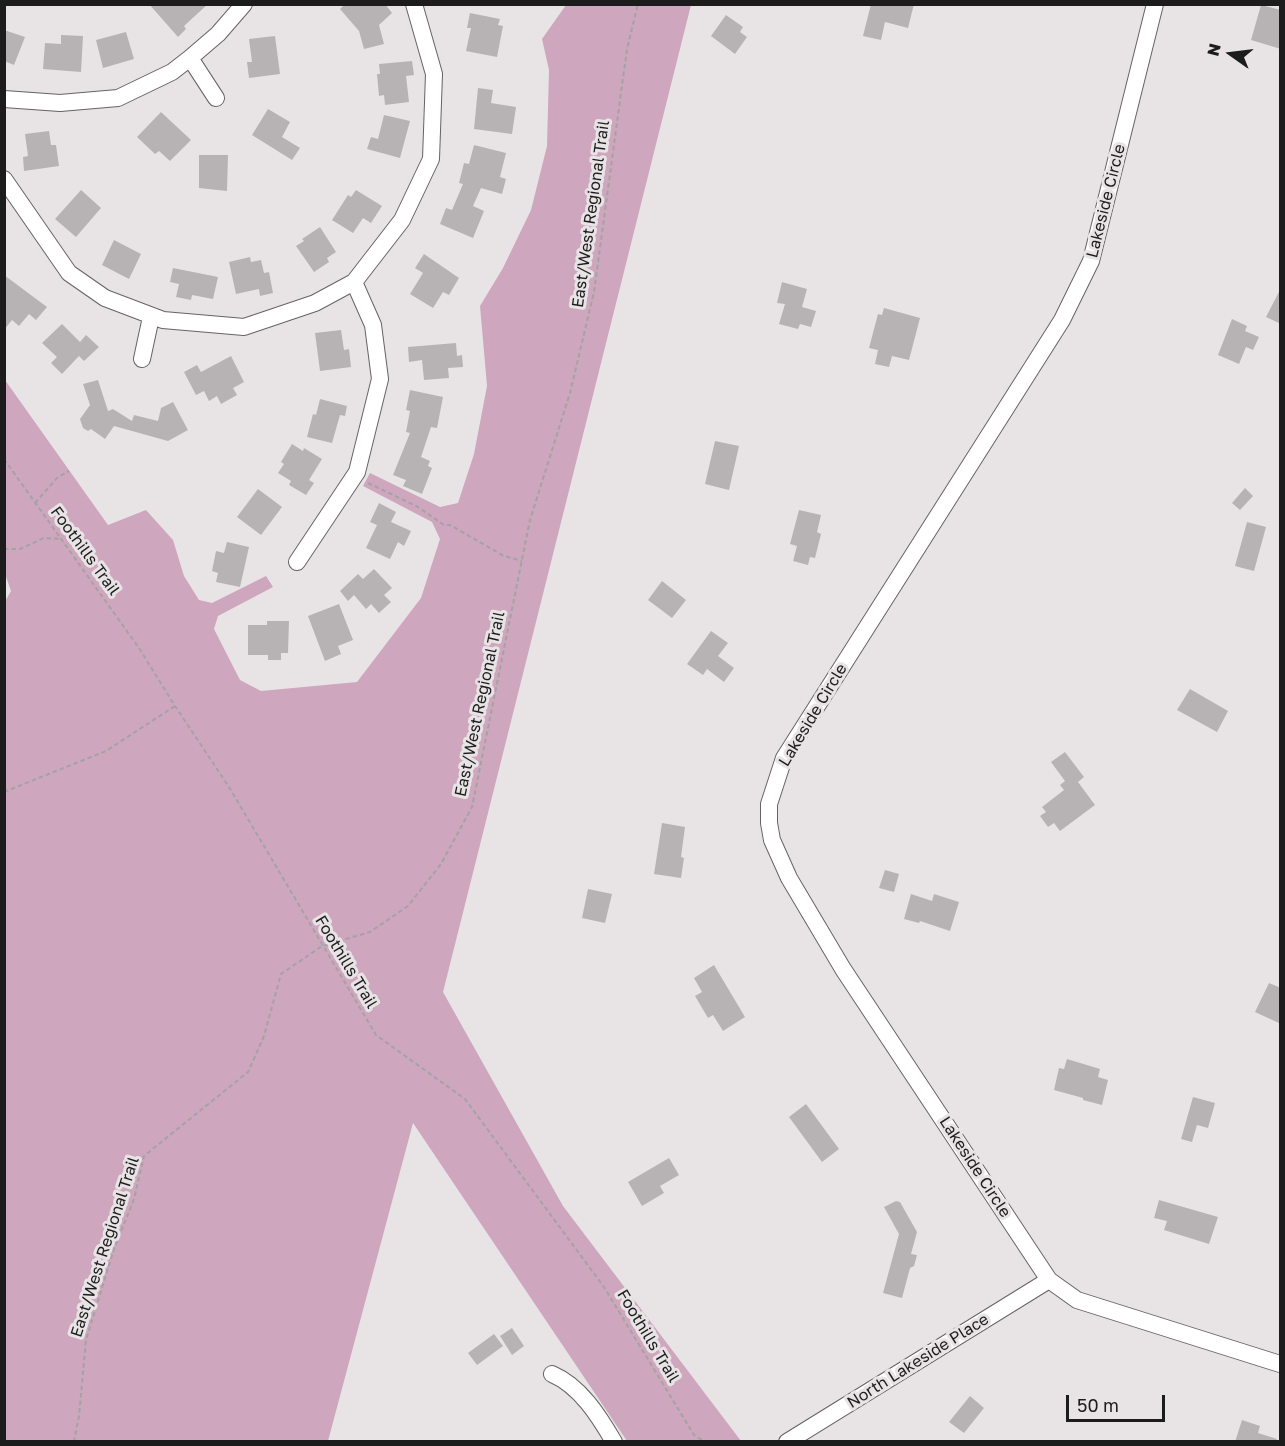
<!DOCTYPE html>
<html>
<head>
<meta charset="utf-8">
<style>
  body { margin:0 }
  #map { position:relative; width:1285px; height:1446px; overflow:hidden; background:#e8e4e6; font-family:"Golos Text",sans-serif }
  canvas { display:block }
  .frame { position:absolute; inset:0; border:6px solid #1d1c1d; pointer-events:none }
  .north { position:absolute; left:1201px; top:24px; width:60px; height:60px; -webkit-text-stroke:4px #e8e4e6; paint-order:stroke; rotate:284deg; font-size:16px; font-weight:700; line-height:24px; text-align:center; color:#1d1c1d }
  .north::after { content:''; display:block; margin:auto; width:21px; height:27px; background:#1d1c1d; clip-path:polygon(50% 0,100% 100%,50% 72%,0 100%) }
  .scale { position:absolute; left:1066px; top:1395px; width:99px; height:27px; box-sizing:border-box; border:3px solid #1d1c1d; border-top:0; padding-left:8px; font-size:18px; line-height:21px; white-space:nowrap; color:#1d1c1d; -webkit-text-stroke:4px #e8e4e6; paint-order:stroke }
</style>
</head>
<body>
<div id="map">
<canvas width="1285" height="1446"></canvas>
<div class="frame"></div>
<div class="north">N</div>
<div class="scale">50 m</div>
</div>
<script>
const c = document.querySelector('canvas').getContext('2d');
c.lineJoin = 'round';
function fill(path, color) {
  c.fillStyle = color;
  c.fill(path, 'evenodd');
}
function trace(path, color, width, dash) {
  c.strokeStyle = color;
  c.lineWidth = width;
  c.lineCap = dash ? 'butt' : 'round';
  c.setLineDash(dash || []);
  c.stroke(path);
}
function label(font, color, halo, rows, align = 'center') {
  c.font = font + ' "Golos Text",sans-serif';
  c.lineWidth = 6;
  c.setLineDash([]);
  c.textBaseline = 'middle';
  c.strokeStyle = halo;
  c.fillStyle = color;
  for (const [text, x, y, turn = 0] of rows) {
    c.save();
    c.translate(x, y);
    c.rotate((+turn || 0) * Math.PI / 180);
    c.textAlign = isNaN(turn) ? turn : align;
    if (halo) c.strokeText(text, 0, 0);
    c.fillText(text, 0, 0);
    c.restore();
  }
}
const green = new Path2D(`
  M566,5H691L443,992L563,1206L741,1441H627L413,1123L328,1441H5L4,603L11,591L4,571L5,380L108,525L146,510L173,540L184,576L199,600L212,603L266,576L273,587L218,616L214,629L240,680L261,691L357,682L421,598L440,539L432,522L363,486L370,473L440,507L458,503L474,454L487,386L480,306L503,268L531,210L547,146L549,70L542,39Z`);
const building = new Path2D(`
  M149,4H208L184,26L186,29L178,37Z
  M345,4H385L392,13L379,25L384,44L364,49L359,31L340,9Z
  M871,4H914L908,28L885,22L881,40L863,36Z
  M1261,5L1281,10V49L1251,40Z
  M470,13L500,19L498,25L503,26L497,57L466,51L471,28H467Z
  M726,15L743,27L740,32L747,37L735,54L711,36Z
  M4,30L25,37L14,65L4,61Z
  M126,32L134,59L103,68L96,40Z
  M61,35L83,36L81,72L43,69L45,43L61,44Z
  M275,36L280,74L249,78L247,62H252L249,39Z
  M412,61L414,75L406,76L409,102L385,105L384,95L379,96L377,74H380L379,64Z
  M478,88L493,90L491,103L516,107L512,134L474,129Z
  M268,109L290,122L282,137L300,148L292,160L252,135Z
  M161,112L191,140L170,161L159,151L155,154L137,137Z
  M384,115L410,121L400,158L367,149L371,137L378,139Z
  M49,131L51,145H56L59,166L24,171L23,157L28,156L25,134Z
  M474,145L506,153L500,177L506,179L502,194L481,188L473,206L484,211L473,238L440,224L446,208L452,210L463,184L459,183L464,163L469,164Z
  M199,155H228L227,191L199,188Z
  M81,190L101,208L76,237L55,219Z
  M356,190L382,206L371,223L363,218L353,233L332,220L348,195L351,197Z
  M320,227L336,252L327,258L329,262L314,272L296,246L304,241L302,239Z
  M114,240L141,254L129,279L102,265Z
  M424,254L459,278L449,295L443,292L433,308L410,294L423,273L415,268Z
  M250,257L251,262L261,260L264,273L269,272L273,293L260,296L259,289L236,294L229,262Z
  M173,268L218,277L213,299L192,295L191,300L176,297L179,284L170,282Z
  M4,275L47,307L36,320L29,314L19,326L12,320L4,330Z
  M782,282L807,289L802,307L816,311L811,327L800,324L798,329L779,324L785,304L777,303Z
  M1281,288V324L1266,317Z
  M884,308L920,318L909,360L892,356L889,367L875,364L878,350L869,348L878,314L882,315Z
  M1232,319L1247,326L1245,331L1259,337L1253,350L1246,347L1239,364L1218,355Z
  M62,324L80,342L86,335L99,347L84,361L79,356L62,374L51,363L57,357L42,343Z
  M341,330L344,350L349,349L351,367L320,371L315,333Z
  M456,343L457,356L462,355L463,367L448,368L449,378L424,380L422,360L409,362L408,347Z
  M231,356L244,382L233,388L237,395L221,404L217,396L209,401L204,391L196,395L184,372L197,365L201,372Z
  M98,380L108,411L113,409L132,421L134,415L158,421L161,408L173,402L188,430L168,441L114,426L105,439L91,429L88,431L83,428L80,419L90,405L83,384Z
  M410,390L443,397L437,428L431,427L421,457L430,461L428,466L432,468L422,494L403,486L406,480L393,475L410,433L406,432L410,411L406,410Z
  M320,399L347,406L345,416L340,415L332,443L307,437L313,414L316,415Z
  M715,441L739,446L729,490L705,484Z
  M292,444L303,451L304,448L322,459L309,480L314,483L306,495L289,485L291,481L278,473L284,464L281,462Z
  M1245,488L1253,496L1240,510L1232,503Z
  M258,489L282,507L261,535L237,517Z
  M379,503L396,512L391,522L411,531L404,546L398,542L390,559L366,548L377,525L370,522Z
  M799,510L821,515L817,532L821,534L815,558L810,557L808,565L793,561L797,546L790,544Z
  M1247,522L1266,527L1254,571L1235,566Z
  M227,542L249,547L240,587L216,582L218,573L212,571L216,551L224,553Z
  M374,569L392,588L384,595L391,602L379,613L371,604L366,609L354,595L348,601L340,591L358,574L363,579Z
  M662,581L686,600L672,618L648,600Z
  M339,604L353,640L338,646L341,654L325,661L308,616Z
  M267,621H289L288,653H281V660H268V655H248V625H267Z
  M711,631L728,643L718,656L734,668L724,682L707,669L703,675L687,664Z
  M1190,689L1228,711L1217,732L1177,710Z
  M1065,752L1084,777L1078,782L1095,805L1060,831L1054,823L1048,827L1040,816L1046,812L1042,807L1064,790L1060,785L1065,781L1051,762Z
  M662,823L685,827L681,857L684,858L681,878L654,874Z
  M885,870L899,874L894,892L879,888Z
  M588,889L612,894L605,923L582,918Z
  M911,894L932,901L934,894L959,902L950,931L920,921L919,923L904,919Z
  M714,965L745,1017L723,1031L713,1015L708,1018L695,996L702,992L694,978Z
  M1269,983L1281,988V1024L1255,1012Z
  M1067,1059L1100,1069L1098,1077L1108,1080L1102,1105L1083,1100V1098L1054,1090L1059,1068L1064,1069Z
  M1193,1097L1215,1103L1208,1128L1197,1125L1192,1142L1181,1139Z
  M806,1104L839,1149L822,1162L789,1117Z
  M669,1158L679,1175L660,1186L664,1193L642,1206L628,1182Z
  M1159,1200L1218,1217L1209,1244L1164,1230L1167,1221L1154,1218Z
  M896,1201L900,1202L917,1232L911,1254L917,1255L914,1266L910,1268L902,1298L883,1293L899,1234L884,1207Z
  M512,1328L524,1346L512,1355L500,1336Z
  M494,1334L503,1346L477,1365L468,1353Z
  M970,1396L984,1408L964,1433L949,1422Z
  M1242,1420L1260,1426L1258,1433L1277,1439L1276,1442H1235Z`);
const path = new Path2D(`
  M4,459L139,648L175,706L229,787L376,1035L465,1099L604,1287L694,1435L705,1442
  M368,483L418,507L444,525H450L504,556L522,561
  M35,503L58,477L69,471
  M4,549H20L44,538L61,539
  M4,792L106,751L175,706
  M74,1442L79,1416L86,1340L114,1249L134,1199L144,1156L248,1072L264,1036L281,974L322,946L370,932L408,906L441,864L472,807L530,520L570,393L594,292L627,49L638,4`);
const minor = new Path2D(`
  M1155,4L1091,261L1062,320L784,758L769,804V823L772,840L789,878L843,969L1049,1280L1077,1300L1280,1364
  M190,58L216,98
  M4,99L60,103L118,98L172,72L190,58L218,34L244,4
  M4,179L69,273L105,298L163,320L244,327L315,303L354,282L402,220L431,159L434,74L414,4
  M142,359L151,317
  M297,562L357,472L380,379L373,325L354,282
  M552,1374C580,1386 599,1416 614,1442
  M787,1442L1049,1280`);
const streetNames = [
  ["Lakeside Circle",1106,201,-76],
  ["East/West Regional Trail",591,214,-82],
  ["Foothills Trail",85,551,54],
  ["East/West Regional Trail",480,704,-78],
  ["Lakeside Circle",813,715,-59],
  ["Foothills Trail",346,962,59],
  ["Lakeside Circle",975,1167,57],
  ["East/West Regional Trail",105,1247,-72],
  ["Foothills Trail",648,1336,59],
  ["North Lakeside Place",918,1361,-32]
];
fill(green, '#cea6be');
fill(building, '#b7b3b5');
trace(minor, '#676365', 18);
trace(path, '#a5a2a4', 2, [4.5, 3]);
trace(minor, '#fff', 16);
label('16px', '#1d1c1d', '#e8e4e6', streetNames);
</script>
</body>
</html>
